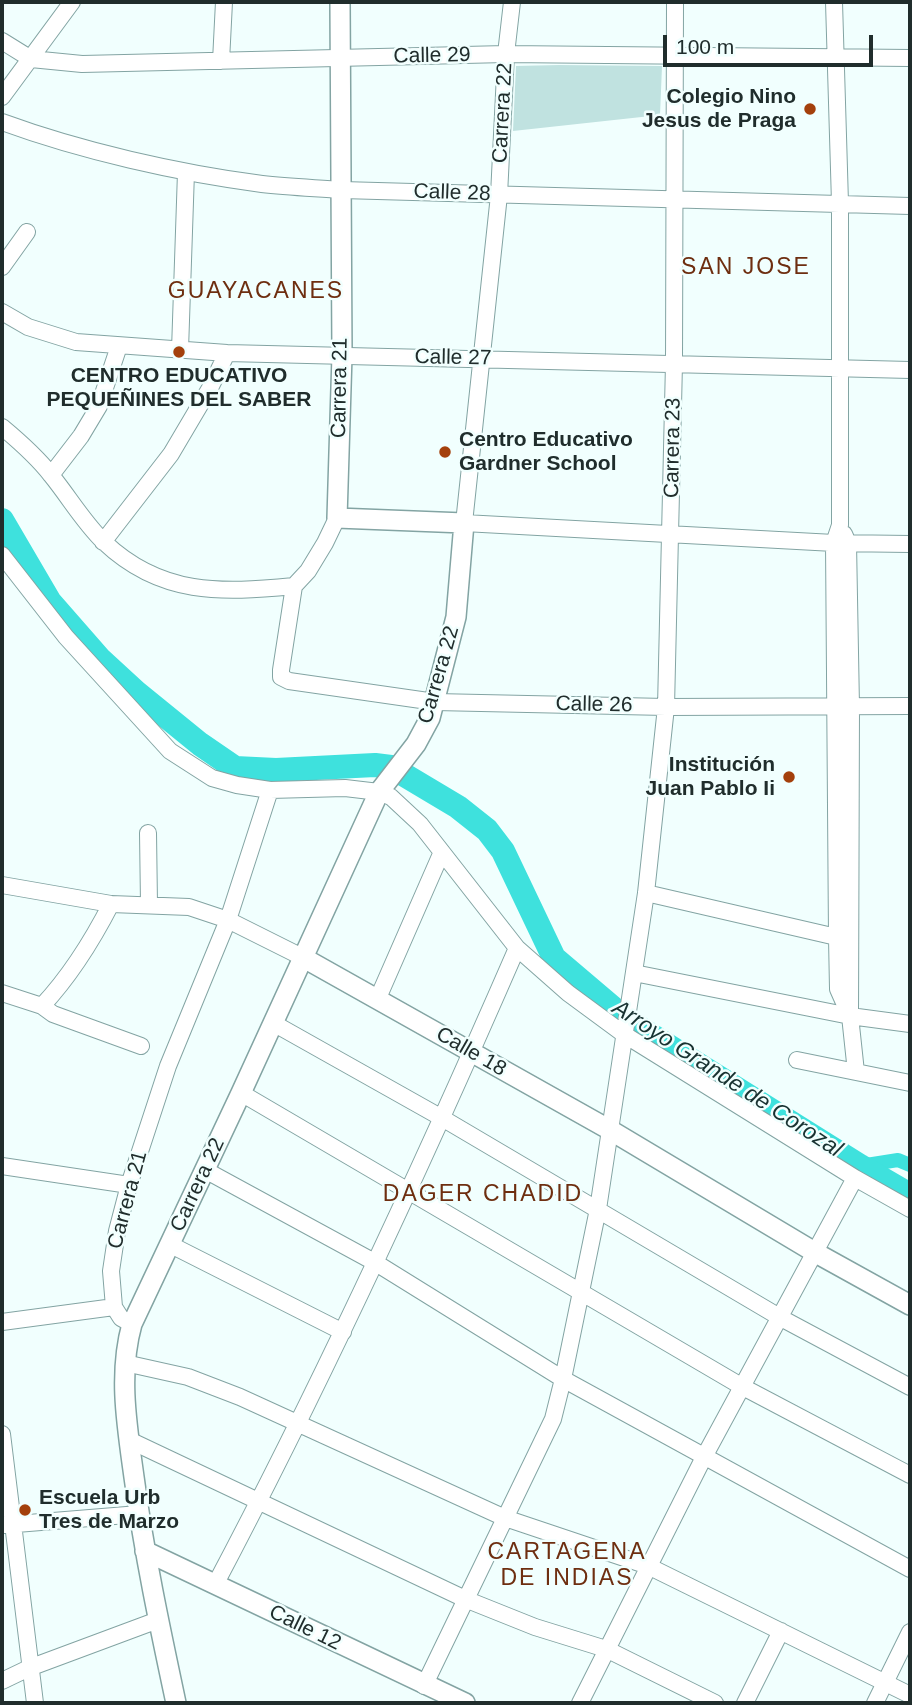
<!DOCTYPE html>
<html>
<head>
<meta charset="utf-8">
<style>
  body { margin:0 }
  #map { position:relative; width:912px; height:1705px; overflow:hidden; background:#f1fffe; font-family:Helvetica,sans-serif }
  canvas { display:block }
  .frame { position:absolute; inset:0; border:4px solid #202d2c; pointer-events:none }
  .scale { position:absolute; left:663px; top:35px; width:210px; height:32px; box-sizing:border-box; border:4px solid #202d2c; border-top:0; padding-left:9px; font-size:21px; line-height:24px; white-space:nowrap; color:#202d2c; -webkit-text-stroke:5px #f1fffe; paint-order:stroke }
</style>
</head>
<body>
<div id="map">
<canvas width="912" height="1705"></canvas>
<div class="frame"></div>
<div class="scale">100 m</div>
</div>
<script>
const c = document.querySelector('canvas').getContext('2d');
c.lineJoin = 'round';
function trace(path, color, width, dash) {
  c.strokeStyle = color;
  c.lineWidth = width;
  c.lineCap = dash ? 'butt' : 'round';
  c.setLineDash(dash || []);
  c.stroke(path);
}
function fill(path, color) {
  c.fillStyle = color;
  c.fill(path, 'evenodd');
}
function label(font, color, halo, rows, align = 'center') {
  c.font = font + ' Helvetica,sans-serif';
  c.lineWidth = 5;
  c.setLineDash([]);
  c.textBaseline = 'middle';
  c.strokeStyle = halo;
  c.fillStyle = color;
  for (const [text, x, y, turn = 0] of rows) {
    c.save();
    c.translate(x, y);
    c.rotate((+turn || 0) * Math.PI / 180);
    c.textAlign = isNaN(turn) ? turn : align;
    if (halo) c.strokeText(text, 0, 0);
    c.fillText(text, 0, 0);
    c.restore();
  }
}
const canal = new Path2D(`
  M860,1166L898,1160L910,1165`);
const river = new Path2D(`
  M2,520L50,602L99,658L136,692L200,744L235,768L276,770L375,765L391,767L458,807L487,830L503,851L554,958L627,1020L860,1166L910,1195`);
const building = new Path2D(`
  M559,65L662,66L660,115L513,131L516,66Z`);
const minor = new Path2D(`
  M512,2L506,54L499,195L464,523L834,543L910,544
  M834,2L840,203V525L834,543L837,938L838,989L850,1016
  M2,41L31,59L82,64L506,54L910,58
  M221,61L224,2
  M2,97L72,2
  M2,122C81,151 178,173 262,184C288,187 316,188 342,190L910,206
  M2,267L27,232
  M2,312L28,327L76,342L227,353L910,370
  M180,350L186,172
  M2,427C20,442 37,457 51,475C69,497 84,523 104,542C161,596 221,593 294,586
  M51,475L81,436L99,406L119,346
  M337,518L325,543L308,571L294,586L281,670V677L289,681L435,702L666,707L910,706
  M844,534L848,543L851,707L850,1016L856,1072
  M103,542L171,454L210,388L227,353
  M2,555L66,637L170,751L212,778L237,785L270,790L345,788L379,792L391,797L420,824L517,948L568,993L625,1035L855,1178L910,1209
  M148,833L149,904
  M2,885L111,904L189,907L228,920L302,957
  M646,893L845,939
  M634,973L850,1016L910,1024
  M2,993L42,1006L53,1014L141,1046
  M378,998L441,854
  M42,1006C71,975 92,941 111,904
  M273,1023L442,1118L781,1318L910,1387
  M797,1060L910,1083
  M241,1093L741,1386L910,1475
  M2,1166L129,1185
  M205,1170L376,1263L563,1379L910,1569
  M171,1245L343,1332
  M2,1322L114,1307
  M132,1324L121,1318L114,1307L111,1271L117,1231L129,1185L168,1066L228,920L270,790
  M125,1363L188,1377L240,1397L505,1518L648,1566L910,1695
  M2,1434L35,1703
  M129,1440L465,1599L535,1627L606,1649L715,1703
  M4,1525L139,1514
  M215,1585C325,1377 423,1164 517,948
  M2,1681L29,1668L158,1620
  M424,1686L553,1419L563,1379L598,1209L646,893L666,707L674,363L675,2
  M580,1703L704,1457L855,1178
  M745,1703L781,1631
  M875,1703L910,1632`);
const tertiary = new Path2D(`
  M302,957L610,1130L816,1253L910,1305
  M145,1551L465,1703
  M176,1703C160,1628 144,1553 134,1477C127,1426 118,1374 132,1324L241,1093L379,792L416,744L430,718L456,617L464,523L337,518L342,355L340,2`);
const markers = [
  [810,109,7,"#a4400c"],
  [179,352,7,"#a4400c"],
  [445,452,7,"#a4400c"],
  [789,777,7,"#a4400c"],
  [25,1510,7,"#a4400c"]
];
const streetNames = [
  ["Calle 29",432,56,-1],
  ["Carrera 22",503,113,-87],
  ["Calle 28",452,193,2],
  ["Calle 27",453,358,1],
  ["Carrera 21",340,388,-89],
  ["Carrera 23",673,448,-89],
  ["Carrera 22",439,675,-74],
  ["Calle 26",594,705,1],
  ["Calle 18",471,1052,30],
  ["Carrera 22",198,1185,-65],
  ["Carrera 21",128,1200,-75],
  ["Calle 12",305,1628,26]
];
const poiNames = [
  ["Colegio Nino",796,97],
  ["Jesus de Praga",796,121],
  ["CENTRO EDUCATIVO",179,376,"center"],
  ["PEQUEÑINES DEL SABER",179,400,"center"],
  ["Centro Educativo",459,440,"left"],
  ["Gardner School",459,464,"left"],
  ["Institución",775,765],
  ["Juan Pablo Ii",775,789],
  ["Escuela Urb",39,1498,"left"],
  ["Tres de Marzo",39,1522,"left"]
];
const neighbourhoodNames = [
  ["SAN JOSE",746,268],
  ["GUAYACANES",256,292],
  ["DAGER CHADID",483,1195],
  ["CARTAGENA",567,1553],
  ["DE INDIAS",567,1579]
];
const waterNames = [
  ["Arroyo Grande de Corozal",727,1079,33]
];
trace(canal, '#3ee1dd', 14);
trace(river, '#3ee1dd', 24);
fill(building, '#c0e2e0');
trace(minor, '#83a4a3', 18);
trace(tertiary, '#83a4a3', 22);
trace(minor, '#fff', 16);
trace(tertiary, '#fff', 19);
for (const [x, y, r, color] of markers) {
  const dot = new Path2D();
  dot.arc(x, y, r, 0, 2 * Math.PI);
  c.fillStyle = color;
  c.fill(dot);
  trace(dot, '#f1fffe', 2.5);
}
label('21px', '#202d2c', '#f1fffe', streetNames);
label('bold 21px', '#202d2c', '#f1fffe', poiNames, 'right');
c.letterSpacing = '2px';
label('23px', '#6e2e10', '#f1fffe', neighbourhoodNames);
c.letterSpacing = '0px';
label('italic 23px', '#183231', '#f1fffe', waterNames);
</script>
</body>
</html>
